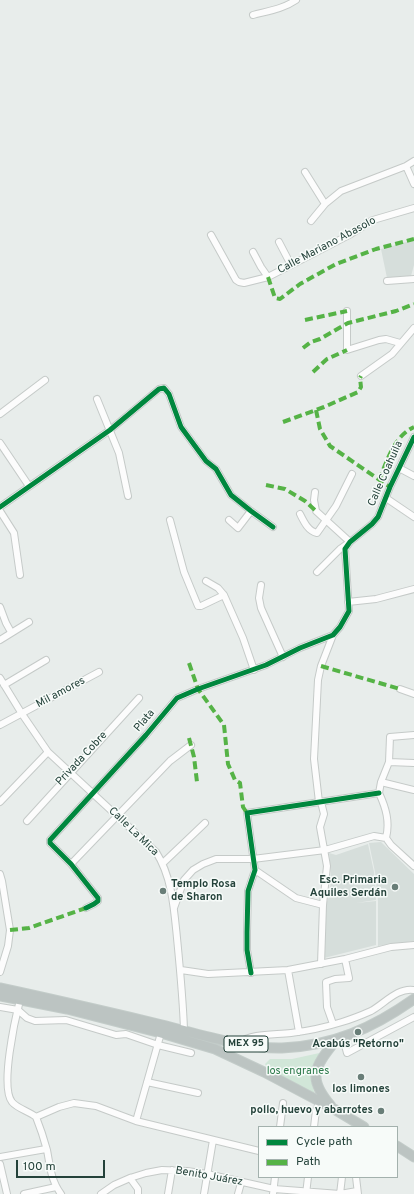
<!DOCTYPE html>
<html>
<head>
<meta charset="utf-8">
<style>
  body { margin:0 }
  #map { position:relative; width:414px; height:1194px; overflow:hidden; background:#e8edeb; font-family:Overpass,sans-serif }
  canvas { display:block }
  .legend { position:absolute; left:258px; top:1126px; width:140px; height:52px; box-sizing:border-box; background:#f7fbf9; border:1px solid #a3b1ad; margin:0; padding:5px 7px; list-style:none; font-size:12px; color:#24423a }
  .legend li { display:flex; align-items:center; gap:8px; height:20px }
  .legend b { width:20px; border:1px solid #a3b1ad }
  .scale { position:absolute; left:16px; top:1160px; width:89px; height:18px; box-sizing:border-box; border:2px solid #24423a; border-top:0; padding-left:5px; font-size:12px; line-height:14px; white-space:nowrap; color:#24423a; -webkit-text-stroke:3px #f7fbf9; paint-order:stroke }
</style>
</head>
<body>
<div id="map">
<canvas width="414" height="1194"></canvas>
<ul class="legend">
<li><b style="height:5px;background:#00873e"></b>Cycle path</li>
<li><b style="height:5px;background:#55b346"></b>Path</li>
</ul>
<div class="scale">100 m</div>
</div>
<script>
const c = document.querySelector('canvas').getContext('2d');
c.lineJoin = 'round';
function fill(path, color) {
  c.fillStyle = color;
  c.fill(path, 'evenodd');
}
function trace(path, color, width, dash) {
  c.strokeStyle = color;
  c.lineWidth = width;
  c.lineCap = dash ? 'butt' : 'round';
  c.setLineDash(dash || []);
  c.stroke(path);
}
function label(font, color, halo, rows, align = 'center') {
  c.font = font + ' Overpass,sans-serif';
  c.lineWidth = 3;
  c.setLineDash([]);
  c.textBaseline = 'middle';
  c.strokeStyle = halo;
  c.fillStyle = color;
  for (const [text, x, y, turn = 0] of rows) {
    c.save();
    c.translate(x, y);
    c.rotate((+turn || 0) * Math.PI / 180);
    c.textAlign = isNaN(turn) ? turn : align;
    if (halo) c.strokeText(text, 0, 0);
    c.fillText(text, 0, 0);
    c.restore();
  }
}
const built = new Path2D(`
  M414,240V265L411,276L387,278L381,249Z
  M381,842L414,874V941L378,946V901L375,872L369,843Z
  M368,844L374,872L376,900L356,903L376,901V945L324,958L326,907H325L330,894L331,871L329,853L336,855Z`);
const green = new Path2D(`
  M324,1052C310,1070 308,1077 317,1099L269,1071L265,1064L270,1059H292Z`);
const minor = new Path2D(`
  M253,15C268,11 283,9 296,0
  M406,166L414,184
  M305,172L325,204
  M311,221L325,204L341,191L406,166L414,161
  M211,235L236,280L239,282L244,283L268,277L349,235L373,220L414,208
  M279,242L291,265
  M253,252L261,267L268,277
  M387,281L414,279
  M347,311V350L379,340L386,339L400,343
  M361,376L392,354L414,328
  M97,399L119,453L128,496
  M0,414L45,380
  M0,443L29,486
  M399,468L414,476
  M315,492L314,500L316,511L350,542L340,549L317,572
  M386,498L414,517
  M0,507L110,430L159,389L164,388L169,394L181,427L206,461L216,469L231,495L251,511L273,527
  M0,511L14,533L20,575
  M300,514C304,522 308,531 317,533L336,506L352,474
  M170,520L184,572L198,606H201L224,595
  M229,520L238,528L251,511
  M206,581L218,588L224,595L243,638L254,670
  M261,585L259,598L261,608L283,657
  M348,602L376,599L414,589
  M0,607L6,623L11,632
  M0,640L29,622
  M0,678L22,714L48,752L156,852C172,877 174,908 177,938C180,969 183,999 184,1030
  M4,685L46,660
  M400,689L414,694
  M0,725L99,672
  M389,762L414,763
  M381,782L414,790
  M379,793L381,782L389,762L390,737L414,735
  M379,793C386,808 390,822 386,838
  M0,802L48,752
  M319,802L314,759L318,680L321,666L333,635
  M27,821L139,698
  M386,838L391,845L414,866
  M163,863L205,823
  M71,864L170,761L191,745
  M255,870L296,898L323,905
  M0,874L2,881L10,930L8,946L0,972
  M86,908L94,904L98,901V898L71,864L50,843V840L146,735L177,698L198,689L266,665L300,648L333,635L340,627L349,611L345,549L350,542L372,524L378,517L390,487L414,437
  M174,908L184,880L193,870L203,864L216,859H253L325,850L374,836L386,838
  M321,964L323,905L327,866L320,827L324,814L321,802
  M181,970L208,974L288,970L345,959L391,947L414,945
  M288,970L299,1032
  M251,973L247,950V932L248,891L255,870L247,813L379,793
  M20,1000C15,1019 0,1087 12,1102C18,1109 29,1111 36,1117C40,1127 44,1139 47,1150C50,1166 51,1181 61,1194
  M0,1007L18,1010L27,1018L35,1021L66,1020L116,1035L126,1034L158,1045L191,1053
  M333,1024L327,1007L326,982L335,979L349,978L345,959
  M343,1038L347,1053L414,1017
  M238,1043C253,1033 273,1035 291,1033C308,1031 326,1027 342,1022C352,1019 362,1015 371,1011C384,1004 398,987 414,990
  M147,1082L198,1093
  M36,1117L59,1107L74,1103L96,1106L136,1121L259,1151
  M136,1121L161,1033
  M280,1127L283,1103
  M314,1127L316,1110L320,1102
  M0,1157L46,1149
  M0,1164L7,1194
  M356,1177L358,1194
  M130,1178L138,1189V1194
  M24,1194L56,1187
  M101,1194L114,1185L130,1178L146,1173L162,1170L187,1171L207,1174L274,1189L340,1194L357,1191
  M168,1194L172,1170
  M204,1194L213,1140
  M238,1194L241,1183
  M273,1194L275,1177
  M306,1194L308,1177
  M340,1194L342,1177`);
const highway = new Path2D(`
  M0,988C51,999 103,1011 154,1023C192,1032 244,1049 282,1048C333,1046 373,1028 414,999
  M0,996L67,1009L161,1033L215,1049L264,1072L334,1109L364,1127
  M331,1106C306,1077 315,1067 336,1040
  M397,1146L414,1157`);
const quiet = new Path2D(`
  M268,277L275,298L280,299L300,284L336,264L376,249L414,239
  M305,320L347,311
  M303,348L311,342L320,339L348,323L396,311L414,304
  M313,372L327,359L347,350
  M316,410L320,429L330,446L390,487
  M283,422L324,407L358,392L361,387L360,378L361,376
  M379,480C387,461 394,436 414,427
  M266,485L285,489L305,501L316,511
  M189,663L198,689L224,725L228,764L235,780L240,783L243,807L247,813
  M321,666L400,689
  M189,738L194,757L197,782
  M10,930L29,928L86,908`);
const cycleway = new Path2D(`
  M0,507L110,430L159,389L164,388L169,394L181,427L206,461L216,469L231,495L251,511L273,527
  M86,908L94,904L98,901V898L71,864L50,843V840L146,735L177,698L198,689L266,665L300,648L333,635L340,627L349,611L345,549L350,542L372,524L378,517L390,487L414,437
  M251,973L247,950V932L248,891L255,870L247,813L379,793`);
const markers = [
  [395,887,4,"#697e78"],
  [163,891,4,"#697e78"],
  [358,1032,4,"#697e78"],
  [361,1077,4,"#697e78"],
  [381,1111,4,"#697e78"]
];
const shields = [
  [246,1044,44]
];
const shieldNames = [
  ["MEX 95",246,1044]
];
const streetNames = [
  ["Calle Mariano Abasolo",327,246,-28],
  ["Calle Coahuila",386,474,-66],
  ["Mil amores",61,693,-28],
  ["Plata",145,721,-50],
  ["Privada Cobre",82,759,-47],
  ["Calle La Mica",133,832,44],
  ["Benito Juárez",209,1177,10]
];
const poiNames = [
  ["Esc. Primaria",387,881],
  ["Aquiles Serdán",387,894],
  ["Templo Rosa",171,885,"left"],
  ["de Sharon",171,898,"left"],
  ["Acabús \"Retorno\"",358,1045,"center"],
  ["los limones",361,1090,"center"],
  ["pollo, huevo y abarrotes",373,1111]
];
const parkNames = [
  ["los engranes",298,1072]
];
fill(built, '#d6dedb');
fill(green, '#d1e6d8');
trace(minor, '#c5cac8', 8);
trace(highway, '#c3ccc9', 11);
trace(minor, '#fcfcfc', 6);
trace(highway, '#bcc4c2', 9);
trace(quiet, '#55b346', 4, [8, 4]);
trace(cycleway, '#00873e', 5);
for (const [x, y, r, color] of markers) {
  const dot = new Path2D();
  dot.arc(x, y, r, 0, 2 * Math.PI);
  c.fillStyle = color;
  c.fill(dot);
  trace(dot, '#f7fbf9', 1.5);
}
for (const [x, y, w] of shields) {
  const box = new Path2D();
  box.roundRect(x - w / 2, y - 8, w, 16, 3);
  c.fillStyle = '#f7fbf9';
  c.fill(box);
  trace(box, '#24423a', 1);
}
label('bold 10px', '#24423a', null, shieldNames);
label('11px', '#24423a', '#f7fbf9', streetNames);
label('bold 11px', '#24423a', '#f7fbf9', poiNames, 'right');
label('11px', '#2d7a4b', '#f7fbf9', parkNames);
</script>
</body>
</html>
